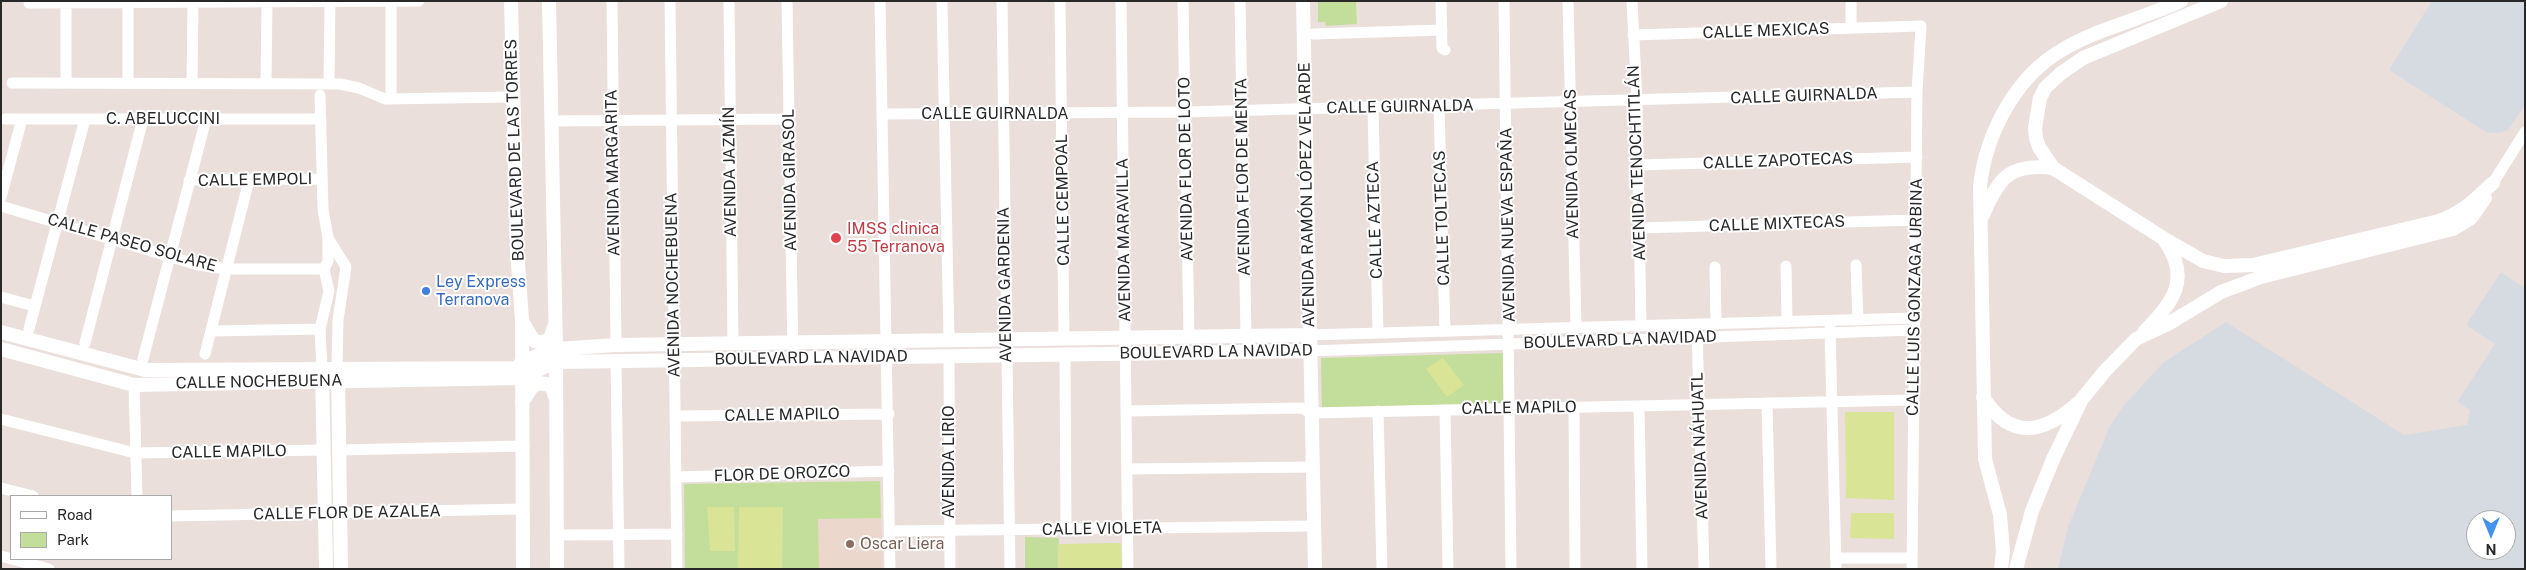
<!DOCTYPE html>
<html>
<head>
<meta charset="utf-8">
<style>
  body { margin:0 }
  #map { position:relative; width:2526px; height:570px; overflow:hidden; background:#eadfdb; font-family:"Public Sans",sans-serif }
  canvas { display:block }
  .frame { position:absolute; inset:0; border:2px solid #282828; pointer-events:none }
  .legend { position:absolute; left:10px; top:495px; width:162px; height:65px; box-sizing:border-box; background:#fff; border:1px solid #a9a9a9; margin:0; padding:6px 9px; list-style:none; font-size:15px; color:#282828 }
  .legend li { display:flex; align-items:center; gap:10px; height:25px }
  .legend b { width:25px; border:1px solid #a9a9a9 }
  .north { position:absolute; left:2466px; top:510px; width:50px; height:50px; box-sizing:border-box; background:#fff; border:1px solid #a9a9a9; border-radius:50%; rotate:180deg; font-size:14px; font-weight:700; line-height:20px; text-align:center; color:#282828 }
  .north::after { content:''; display:block; margin:auto; width:18px; height:22px; background:#4492ed; clip-path:polygon(50% 0,100% 100%,50% 72%,0 100%) }
</style>
</head>
<body>
<div id="map">
<canvas width="2526" height="570"></canvas>
<div class="frame"></div>
<ul class="legend">
<li><b style="height:6px;background:#fff"></b>Road</li>
<li><b style="height:14px;background:#c3dd9a"></b>Park</li>
</ul>
<div class="north">N</div>
</div>
<script>
const c = document.querySelector('canvas').getContext('2d');
c.lineJoin = 'round';
function fill(path, color) {
  c.fillStyle = color;
  c.fill(path, 'evenodd');
}
function trace(path, color, width, dash) {
  c.strokeStyle = color;
  c.lineWidth = width;
  c.lineCap = dash ? 'butt' : 'round';
  c.setLineDash(dash || []);
  c.stroke(path);
}
function label(font, color, halo, rows, align = 'center') {
  c.font = font + ' "Public Sans",sans-serif';
  c.lineWidth = 4;
  c.setLineDash([]);
  c.textBaseline = 'middle';
  c.strokeStyle = halo;
  c.fillStyle = color;
  for (const [text, x, y, turn = 0] of rows) {
    c.save();
    c.translate(x, y);
    c.rotate((+turn || 0) * Math.PI / 180);
    c.textAlign = isNaN(turn) ? turn : align;
    if (halo) c.strokeText(text, 0, 0);
    c.fillText(text, 0, 0);
    c.restore();
  }
}
const education = new Path2D(`
  M881,518L883,569H819L818,519Z`);
const airport = new Path2D(`
  M2432,1H2525V105L2508,130L2498,133L2486,132L2389,70Z
  M2501,272L2525,288V569H2058L2068,527L2110,426L2124,405L2164,362L2226,322L2404,435L2467,425L2470,410L2457,402L2495,344L2466,325ZM2476,520H2506V550H2476Z`);
const green = new Path2D(`
  M1318,1H1356L1357,24L1326,26L1325,22H1318Z
  M1503,353L1505,403L1322,408L1321,358Z
  M880,481L881,518L818,519L819,569H685L684,484Z
  M1025,537L1059,538L1058,569H1025Z`);
const pitch = new Path2D(`
  M1443,358L1464,385L1447,397L1426,369Z
  M1845,412H1894V500L1846,498Z
  M707,507H734L735,551H710Z
  M739,507H783L782,569H738Z
  M1851,513H1894V539L1850,538Z
  M1121,543L1122,569H1058L1059,544Z`);
const minor = new Path2D(`
  M612,1L616,345
  M670,1L677,569
  M729,1L733,343
  M787,1L793,358
  M880,1L890,569
  M942,1L949,340
  M1002,1L1010,569
  M1060,1L1064,338
  M1121,1L1128,569
  M1183,1L1189,337
  M1240,1L1246,336L1253,351
  M1441,1L1442,48L1445,50
  M1504,1L1511,569
  M1568,1L1576,327
  M1632,1L1637,101L1641,326
  M29,3L419,1
  M1851,28V1
  M1313,34L1442,30
  M1633,35L1921,26L1917,92L1912,569
  M12,83L340,84L359,88L385,99L512,97
  M66,83V3
  M128,83V2
  M192,83L193,2
  M266,83L267,2
  M329,83L330,1
  M320,95L323,209L328,238V261L324,269L329,291L320,329L322,369
  M391,99V2
  M1439,106L1445,331
  M1373,107L1378,333
  M882,114L1185,112L1917,92
  M5,119H321
  M552,121L789,119
  M1638,165L1917,157
  M189,180L322,179
  M2493,183L2525,132
  M1,197L22,119
  M1,206L198,265L227,269H324
  M1639,228L1916,220
  M328,238L346,267L338,320L337,368
  M1856,265L1858,320
  M1786,266L1787,322
  M1715,267L1716,324
  M1,297L34,306
  M1830,328L1836,569
  M29,329L85,119
  M211,331L320,329
  M1697,331L1704,569
  M1309,335L1913,318
  M85,343L143,119
  M1309,351L1913,330
  M205,354L249,180
  M1065,354L1066,529
  M949,356L950,569
  M143,359L206,119
  M616,361L619,569
  M134,385L137,496
  M1767,403L1771,569
  M1639,406L1642,569
  M1574,407L1575,569
  M1445,410L1448,569
  M1126,411L1302,408L1311,413L1913,400
  M1378,411L1382,569
  M675,416L889,414
  M1,419L135,453L324,450
  M339,450L524,446
  M1127,469L1312,467
  M676,477L889,471
  M1,488L33,496
  M171,516L522,509
  M889,531L1314,526
  M556,535L677,534
  M1,556L49,569
  M1837,558H1912`);
const tertiary = new Path2D(`
  M511,1L517,250L522,320L523,569
  M549,1L556,349L557,569
  M1303,1L1315,569
  M2221,1L2083,58L2060,74L2045,88L2040,98L2035,128L2036,138L2039,147L2053,168L2163,238L2203,261L2224,266L2253,265L2439,221C2463,213 2475,199 2493,183
  M1983,215C1999,177 2010,163 2053,168
  M522,321L533,340L540,343L550,339L554,327
  M1,332L145,370L521,368
  M2144,332C2172,303 2192,280 2165,241
  M1,349L134,385L521,378L555,362L1309,351
  M521,362L556,349L616,345L1309,335
  M322,372L326,569
  M338,372L341,569
  M1983,397C2011,441 2043,434 2078,403
  M522,402L532,387L539,383L551,385L555,396
  M2001,569L2003,551L2000,515L1985,459L1980,186C1986,134 2015,77 2062,50C2099,28 2142,19 2181,1
  M2016,569L2032,511L2054,457L2082,399L2105,371L2136,339L2168,324L2221,292L2261,277L2453,229L2471,218L2485,198`);
const markers = [
  [836,238,6,"#e0444e"],
  [426,291,5,"#3f7fe0"],
  [850,544,5,"#8d6e63"]
];
const streetNames = [
  ["CALLE MEXICAS",1766,31,-2],
  ["CALLE GUIRNALDA",1804,96,-2],
  ["CALLE GUIRNALDA",1400,107,-1],
  ["CALLE GUIRNALDA",995,114],
  ["C. ABELUCCINI",163,119],
  ["BOULEVARD DE LAS TORRES",515,150,-92],
  ["CALLE ZAPOTECAS",1778,161,-2],
  ["AVENIDA TENOCHTITLÁN",1637,163,-92],
  ["AVENIDA OLMECAS",1572,164,-91],
  ["AVENIDA FLOR DE LOTO",1186,169,-91],
  ["AVENIDA JAZMÍN",730,172,-91],
  ["AVENIDA MARGARITA",613,173,-91],
  ["AVENIDA FLOR DE MENTA",1243,177,-91],
  ["CALLE EMPOLI",255,180,-1],
  ["AVENIDA GIRASOL",790,180,-91],
  ["AVENIDA RAMÓN LÓPEZ VELARDE",1307,195,-91],
  ["CALLE CEMPOAL",1063,200,-91],
  ["CALLE TOLTECAS",1442,218,-92],
  ["CALLE AZTECA",1375,220,-92],
  ["CALLE MIXTECAS",1777,224,-2],
  ["AVENIDA NUEVA ESPAÑA",1508,225,-91],
  ["AVENIDA MARAVILLA",1124,240,-91],
  ["CALLE PASEO SOLARE",132,243,16],
  ["AVENIDA NOCHEBUENA",673,285,-91],
  ["AVENIDA GARDENIA",1005,285,-91],
  ["CALLE LUIS GONZAGA URBINA",1915,297,-89],
  ["BOULEVARD LA NAVIDAD",1620,340,-2],
  ["BOULEVARD LA NAVIDAD",1216,352,-1],
  ["BOULEVARD LA NAVIDAD",811,358,-1],
  ["CALLE NOCHEBUENA",259,382,-1],
  ["CALLE MAPILO",1519,408,-1],
  ["CALLE MAPILO",782,415,-1],
  ["AVENIDA NÁHUATL",1700,446,-92],
  ["CALLE MAPILO",229,452,-1],
  ["AVENIDA LIRIO",949,462,-90],
  ["FLOR DE OROZCO",782,474,-2],
  ["CALLE FLOR DE AZALEA",347,513,-1],
  ["CALLE VIOLETA",1102,529,-1]
];
const healthNames = [
  ["IMSS clinica",847,229],
  ["55 Terranova",847,247]
];
const shopNames = [
  ["Ley Express",436,282],
  ["Terranova",436,300]
];
const educationNames = [
  ["Oscar Liera",860,544]
];
fill(education, '#ebd7cb');
fill(airport, '#d6dbe2');
fill(green, '#c3dd9a');
fill(pitch, '#d9e496');
trace(minor, '#fff', 11);
trace(tertiary, '#fff', 14);
for (const [x, y, r, color] of markers) {
  const dot = new Path2D();
  dot.arc(x, y, r, 0, 2 * Math.PI);
  c.fillStyle = color;
  c.fill(dot);
  trace(dot, '#fff', 2);
}
label('16px', '#282828', '#fff', streetNames);
label('16px', '#be3a42', '#fff', healthNames, 'left');
label('16px', '#366cbe', '#fff', shopNames, 'left');
label('16px', '#785e54', '#fff', educationNames, 'left');
</script>
</body>
</html>
